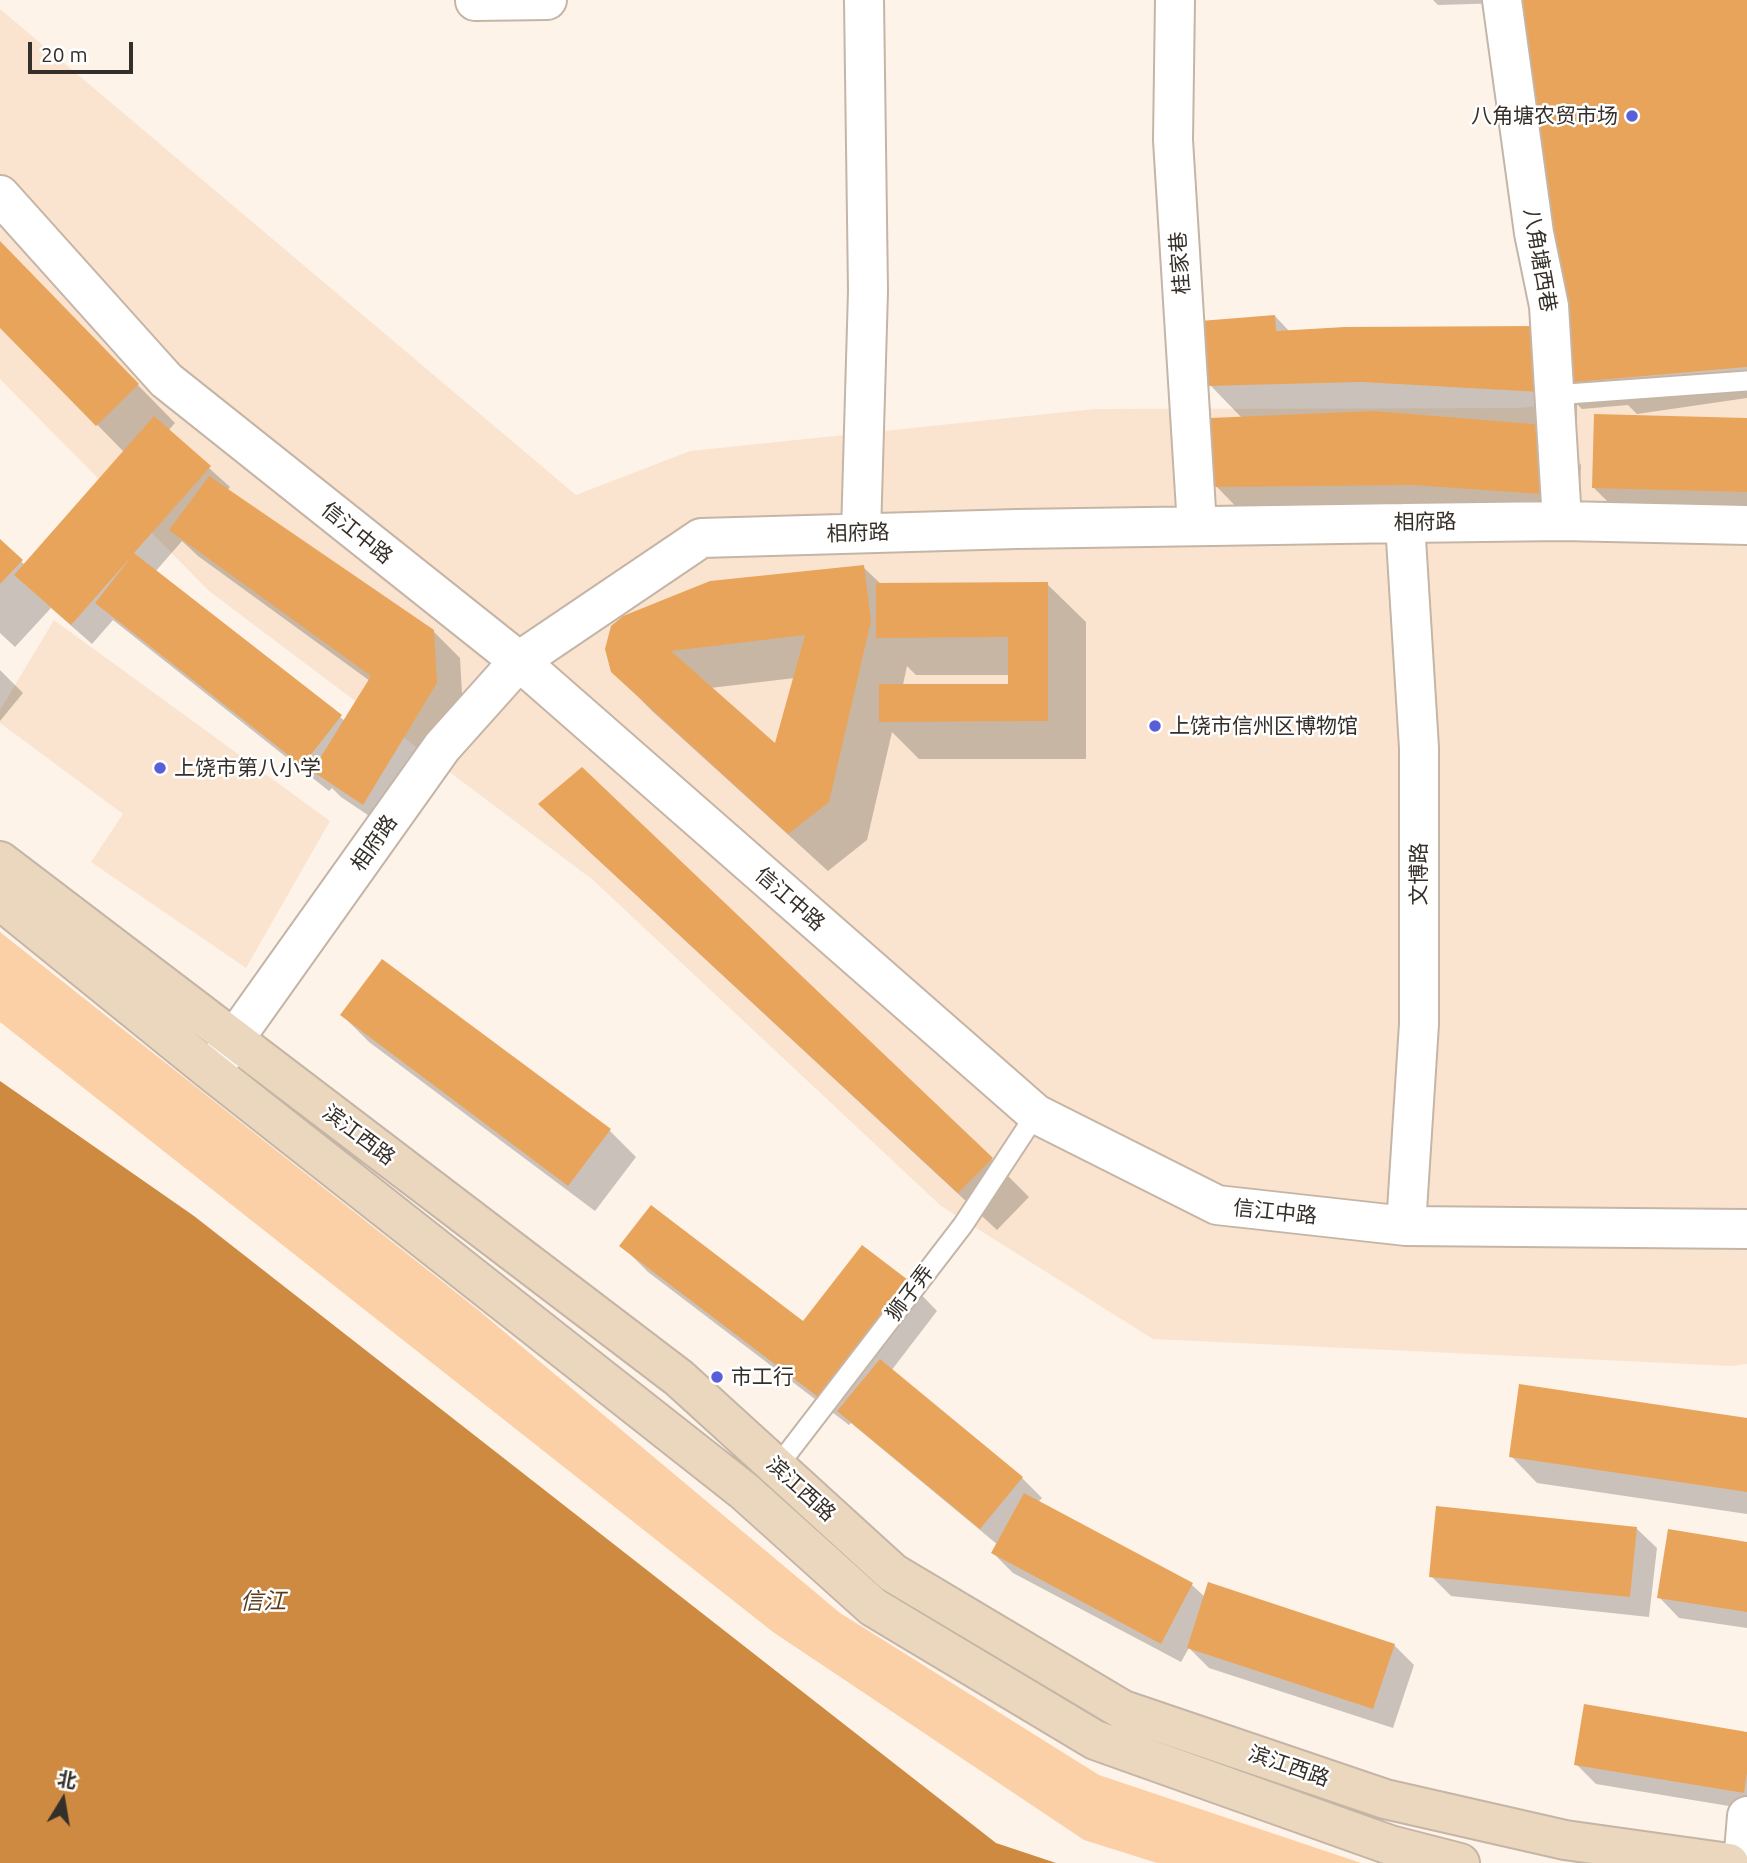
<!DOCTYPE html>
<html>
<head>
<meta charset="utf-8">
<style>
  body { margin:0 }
  #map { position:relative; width:1747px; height:1863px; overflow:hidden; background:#fdf3e9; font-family:Ubuntu,"Noto Sans SC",sans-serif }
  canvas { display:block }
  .north { position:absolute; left:28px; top:1765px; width:70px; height:70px; -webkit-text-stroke:5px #fff; paint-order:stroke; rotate:11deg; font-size:19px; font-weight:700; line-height:28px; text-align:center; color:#352f29 }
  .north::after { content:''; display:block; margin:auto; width:24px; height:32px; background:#352f29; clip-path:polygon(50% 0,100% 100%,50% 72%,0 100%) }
  .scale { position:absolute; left:28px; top:42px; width:105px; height:32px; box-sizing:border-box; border:4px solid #352f29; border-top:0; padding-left:9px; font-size:21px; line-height:24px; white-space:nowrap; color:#352f29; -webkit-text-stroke:5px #fff; paint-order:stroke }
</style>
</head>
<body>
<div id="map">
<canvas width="1747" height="1863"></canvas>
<div class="north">北</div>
<div class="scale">20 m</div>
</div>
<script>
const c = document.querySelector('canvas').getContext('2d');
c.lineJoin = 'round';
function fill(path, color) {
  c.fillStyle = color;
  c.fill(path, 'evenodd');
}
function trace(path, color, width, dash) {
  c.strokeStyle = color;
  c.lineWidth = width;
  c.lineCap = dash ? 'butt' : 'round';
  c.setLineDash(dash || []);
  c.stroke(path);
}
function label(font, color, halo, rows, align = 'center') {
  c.font = font + ' Ubuntu,"Noto Sans SC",sans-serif';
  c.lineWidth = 5;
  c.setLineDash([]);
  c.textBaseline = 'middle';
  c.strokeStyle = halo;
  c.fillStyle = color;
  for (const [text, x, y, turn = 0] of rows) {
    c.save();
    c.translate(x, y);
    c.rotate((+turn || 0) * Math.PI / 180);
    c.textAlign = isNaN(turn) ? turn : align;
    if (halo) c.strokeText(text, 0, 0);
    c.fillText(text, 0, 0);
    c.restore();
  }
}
const built = new Path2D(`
  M0,9L576,495L690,451L1095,409L1515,408L1747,388V1364L1731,1366L1153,1339L941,1206L593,880L209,591L0,379Z
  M54,620L330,821L246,968L91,862L123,814L0,723V710Z`);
const green = new Path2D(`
  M0,932L477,1309L840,1613L1099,1775L1361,1863H1157L1084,1840L773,1632L0,1022Z`);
const water = new Path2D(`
  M0,1081L194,1216L996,1843L1056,1863H0Z`);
const shadow = new Path2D(`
  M1433,0H1747V398L1637,414L1628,405L1582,409L1577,404V430L1544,428L1581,465L1578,531L1254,525L1216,486L1242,418L1210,385L1275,316L1290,332L1538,328L1504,3L1438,5Z
  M0,244L175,423L168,431L230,487L227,491L433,631L460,658L463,710L390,830L341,797L332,788L329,791L113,620L92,644L51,608L15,647L0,633V542L25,565L124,452L0,326ZM182,541L198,556L370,681L345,721L155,572Z
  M1747,420V529L1632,526L1594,488Z
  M863,567L881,584H1047L1086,622V759H919L892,732L867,840L828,871L651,710L613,671ZM907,666L916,675H1010V685H903ZM795,678L776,746L710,688Z
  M0,670L23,693L0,721Z
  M579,842L991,1159L1029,1197L997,1230Z
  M342,1015L610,1131L636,1157L595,1211L369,1042Z
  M622,1246L803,1323L911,1284L937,1311L891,1371L1022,1478L1042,1498L1038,1502L1192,1585L1205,1597L1394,1645L1414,1665L1393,1728L1209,1668L1189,1648L1181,1662L1013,1573L993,1553L998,1545L851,1423L849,1425L648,1272Z
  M1747,1419V1514L1537,1483L1511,1456Z
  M1636,1528L1657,1548L1649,1617L1451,1596L1431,1576Z
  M1747,1543V1628L1679,1618L1659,1597Z
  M1747,1733V1809L1596,1784L1576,1764Z`);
const building = new Path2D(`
  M1502,0H1747V367L1554,384Z
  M0,241L139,384L96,426L0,328Z
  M1275,315L1276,331L1345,327L1539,326L1540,392L1361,382L1208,386L1200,321Z
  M1374,411L1544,425L1541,494L1413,485L1214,487L1210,418Z
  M1594,414L1747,418V492L1592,488Z
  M154,416L211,466L134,553L342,715L302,766L95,603L131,557L71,625L14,575Z
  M209,476L434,630L437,683L363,805L312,771L371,676L169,530Z
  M0,539L23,560L0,584Z
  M864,565L871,621L829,802L788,834L611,672L605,649L611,626L623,616L710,581ZM805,635L775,743L671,651Z
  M1048,582V721L879,722V684H1008V637L876,638V583Z
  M582,767L993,1158L958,1193L538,804Z
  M382,959L611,1129L568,1186L340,1015Z
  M651,1205L803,1321L862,1245L912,1283L822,1400L619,1246Z
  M880,1359L1023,1477L980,1529L837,1411Z
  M1519,1384L1747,1418V1492L1509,1457Z
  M1024,1493L1193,1583L1161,1644L991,1553Z
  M1436,1506L1637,1527L1630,1597L1429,1577Z
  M1668,1529L1747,1542V1612L1657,1598Z
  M1208,1582L1395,1644L1373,1709L1187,1648Z
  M1584,1704L1747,1732V1773L1744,1793L1574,1765Z`);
const service = new Path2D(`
  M1554,395L1747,381
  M777,1467L963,1225L1036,1114`);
const minor = new Path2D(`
  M1175,0L1173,140L1197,526
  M1502,0L1534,233L1549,306L1562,521
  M475,1L547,0
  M0,195L166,380L519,661L1036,1114L1217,1205L1406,1226L1747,1229
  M1405,523L1419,748V1024L1406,1226
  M861,533L868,291L864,0
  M215,1066L442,747L519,661L701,538L1017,529L1405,523L1562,521L1747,525
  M1743,1863L1747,1816`);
const secondary = new Path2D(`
  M0,861L679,1378L893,1573L1123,1710L1385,1799L1565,1840L1729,1863
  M0,900L211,1071L744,1491L873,1607L1095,1740L1390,1845L1460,1863`);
const markers = [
  [1632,116,7,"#5960d7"],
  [1155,726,7,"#5960d7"],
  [160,768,7,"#5960d7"],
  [717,1377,7,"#5960d7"]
];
const poiNames = [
  ["八角塘农贸市场",1618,116,"right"],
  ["上饶市信州区博物馆",1169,726],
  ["上饶市第八小学",174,768],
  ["市工行",731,1377]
];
const streetNames = [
  ["八角塘西巷",1540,260,80],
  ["桂家巷",1180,263,-94],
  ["相府路",1425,522,-1],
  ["信江中路",357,533,39],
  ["相府路",858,533,-2],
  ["相府路",374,843,-55],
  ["文博路",1419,874,-90],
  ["信江中路",790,899,41],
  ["滨江西路",359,1135,37],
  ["信江中路",1275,1212,6],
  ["狮子弄",910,1293,-53],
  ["滨江西路",801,1489,42],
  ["滨江西路",1289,1766,19]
];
const waterNames = [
  ["信江",263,1601]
];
fill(built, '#fbe4cf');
fill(green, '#fbd0a6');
fill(water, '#cd8a40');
fill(shadow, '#0003');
fill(building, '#e9a45b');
trace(service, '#c5b5a6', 23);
trace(minor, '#c5b5a6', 42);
trace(secondary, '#c5b5a6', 42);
trace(service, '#fff', 19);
trace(minor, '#fff', 38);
trace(secondary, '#ebd7be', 38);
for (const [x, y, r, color] of markers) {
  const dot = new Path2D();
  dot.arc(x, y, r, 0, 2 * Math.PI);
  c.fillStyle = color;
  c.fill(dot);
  trace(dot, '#fff', 2.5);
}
label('21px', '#352f29', '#fff', poiNames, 'left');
label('21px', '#352f29', '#fff', streetNames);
label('italic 23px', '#583c1d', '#fff', waterNames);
</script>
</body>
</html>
